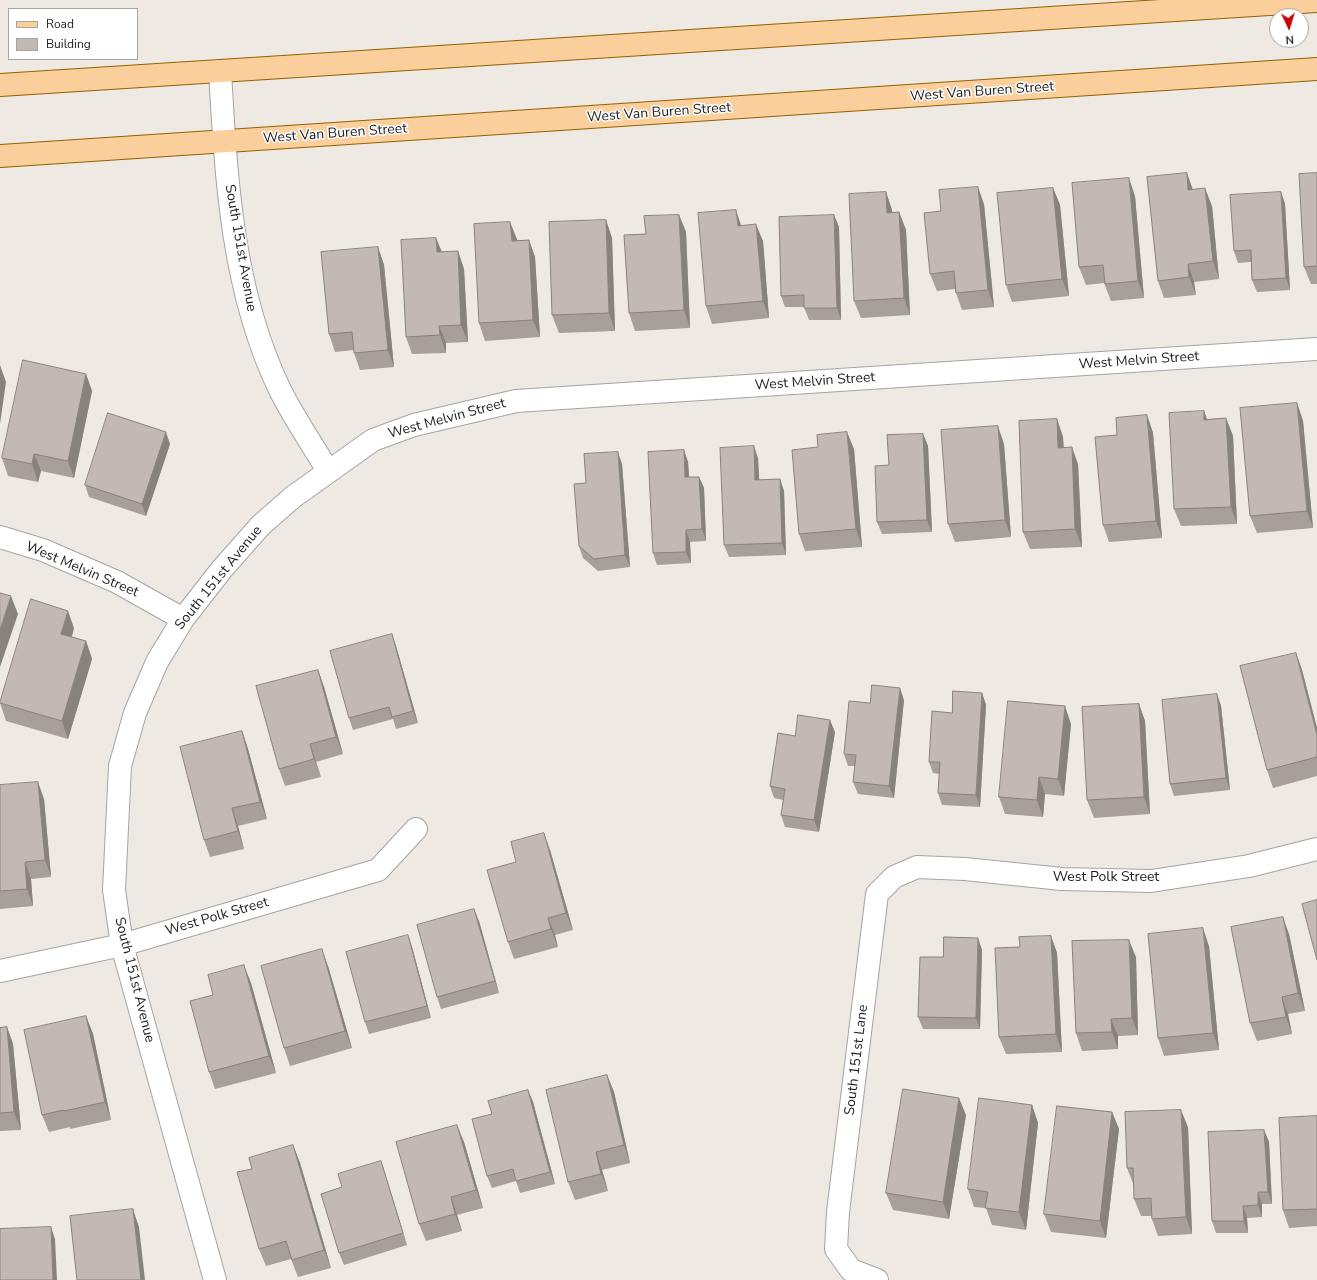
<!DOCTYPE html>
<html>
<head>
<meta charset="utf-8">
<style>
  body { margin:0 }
  #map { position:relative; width:1317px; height:1280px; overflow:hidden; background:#eeeae3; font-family:"Nunito Sans",sans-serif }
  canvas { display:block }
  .legend { position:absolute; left:8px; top:8px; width:130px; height:52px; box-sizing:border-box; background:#fff; border:1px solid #a5a5a5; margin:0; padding:5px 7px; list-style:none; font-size:12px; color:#1d1d1d }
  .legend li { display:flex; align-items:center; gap:8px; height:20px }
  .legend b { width:20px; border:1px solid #a5a5a5 }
  .north { position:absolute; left:1269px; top:8px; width:40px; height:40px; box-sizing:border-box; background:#fff; border:1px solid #a5a5a5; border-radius:50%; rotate:176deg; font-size:11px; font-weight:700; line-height:16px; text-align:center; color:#1d1d1d }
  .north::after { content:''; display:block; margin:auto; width:14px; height:18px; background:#c60308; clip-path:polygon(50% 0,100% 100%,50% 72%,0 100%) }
</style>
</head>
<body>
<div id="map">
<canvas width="1317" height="1280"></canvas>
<ul class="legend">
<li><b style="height:5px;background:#facf9b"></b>Road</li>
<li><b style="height:11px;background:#c2b9b2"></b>Building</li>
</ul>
<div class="north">N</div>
</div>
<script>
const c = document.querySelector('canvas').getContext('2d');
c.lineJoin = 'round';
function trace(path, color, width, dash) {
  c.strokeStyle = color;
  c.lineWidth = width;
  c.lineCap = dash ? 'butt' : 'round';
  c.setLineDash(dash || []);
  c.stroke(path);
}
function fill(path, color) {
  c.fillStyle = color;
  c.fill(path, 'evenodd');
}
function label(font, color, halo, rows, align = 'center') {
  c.font = font + ' "Nunito Sans",sans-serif';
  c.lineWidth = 3;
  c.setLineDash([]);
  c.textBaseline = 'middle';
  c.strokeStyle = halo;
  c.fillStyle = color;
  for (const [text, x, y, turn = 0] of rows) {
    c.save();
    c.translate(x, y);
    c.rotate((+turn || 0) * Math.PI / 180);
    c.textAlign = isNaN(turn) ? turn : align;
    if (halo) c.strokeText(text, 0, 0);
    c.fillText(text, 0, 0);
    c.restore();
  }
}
const minor = new Path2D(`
  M220,71C226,178 232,291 280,390C294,418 312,444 328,471
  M0,537L43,550L117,582L183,619
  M0,971L122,945L378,870L416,829
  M215,1280L122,945L114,890L120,766L135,713L157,662L183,619L222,569L261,525L293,497L373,440L414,425L516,401L1317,349
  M877,1280L851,1270L836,1249L838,1212L877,894L894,877L917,867L965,869L1062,879L1151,881L1249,866L1317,849`);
const major = new Path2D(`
  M0,85L1317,1
  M0,156L1317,69`);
const wall = new Path2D(`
  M1317,173V284H1311L1304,267Z
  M1053,188L1060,205L1069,296L1012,302L1006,285Z
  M886,192L892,210V213L899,212L906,230L910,315L861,318L854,301Z
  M1281,192L1285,204L1290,290L1257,292L1252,280L1251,262L1238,263L1234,251Z
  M1135,196L1144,298L1111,301L1104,283L1086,285L1079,267Z
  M984,204L994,307L962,310L956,293L955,289L937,291L930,274L941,211Z
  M1212,206L1219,279L1194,282L1196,295L1164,298L1158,281Z
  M679,215L686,232L690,328L635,331L629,313L646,234Z
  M834,215L839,227L841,320H809L804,307H785L781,296Z
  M606,220L612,238L615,331L559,333L552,315Z
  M742,226L763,241L769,318L712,324L706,306Z
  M436,238L442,252L458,251L464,269L468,342L446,343V353L412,354L406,337Z
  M517,239V240H529L535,257L540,337L485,341L479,323Z
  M378,247L384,265L394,367L360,370L354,353V350L335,352L329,334Z
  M86,374L92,391L74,478L41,471L38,482L8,476L2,458Z
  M1297,403L1303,421L1313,528L1257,533L1250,516Z
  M1204,411L1207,419L1226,418L1233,436L1237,524L1181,526L1174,509Z
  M1147,415L1153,433L1162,538L1109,542L1103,525L1117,435Z
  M1057,419L1063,437L1064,448L1078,464L1082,547L1030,549L1023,532Z
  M923,434L928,446L932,532L882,534L877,522L889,465Z
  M170,444L146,516L89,497L85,485Z
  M1004,444L1011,537L955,542L948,524Z
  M854,449L862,547L805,551L799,534Z
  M684,450L688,462L689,477H699L704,488L706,541L690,542L691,563L657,565L653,553Z
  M758,458L759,480L780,479L784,491L786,555L729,557L724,545Z
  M622,464L630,567L598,571L583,558L579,546Z
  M74,628L72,637L86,641L92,659L68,739L6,721L0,703Z
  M392,634L396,646L418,723L396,729L393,719L353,730L349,718Z
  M1296,653L1302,670L1317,728V776L1273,788L1267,770Z
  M318,670L324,687L343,754L316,762L321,777L285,786L279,769Z
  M982,693L986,705L980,807L942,805L938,793L939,774L933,773L929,762L952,713Z
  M1217,694L1221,706L1230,790L1174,796L1170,784Z
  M904,700L894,798L858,794L853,782L855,766H848L844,754L870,703Z
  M1139,704L1145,721L1150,814L1094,818L1087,800Z
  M1071,724L1064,796L1045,794L1043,817L1005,814L999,797Z
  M242,731L248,749L267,819L238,826L244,849L210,857L204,840Z
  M835,732L819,832L785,827L781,815L783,800L774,798L770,786L795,736Z
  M0,785L44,799L51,877L31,879L33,906L0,909Z
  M550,850L573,930L555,935L558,947L514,959L508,942L516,862Z
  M479,921L499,993L441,1009L437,997Z
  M1289,934L1305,1011L1288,1014L1292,1034L1257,1041L1250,1023Z
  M408,935L412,947L431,1018L369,1034L365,1022Z
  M1051,936L1057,953L1062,1052L1006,1054L999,1037L1020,947Z
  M978,938L982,950L980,1029H923L918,1017L943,957Z
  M1209,946L1219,1050L1164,1056L1158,1038Z
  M1136,957L1138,1035L1118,1036V1049L1082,1051L1076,1033Z
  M328,966L352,1048L290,1066L284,1048Z
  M251,983L276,1073L215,1089L209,1072L213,995Z
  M86,1016L93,1034L111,1120L70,1129V1127L49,1132L42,1115Z
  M7,1027L13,1044L21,1130L0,1131V1028Z
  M607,1075L614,1092L630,1163L602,1170L608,1191L575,1200L568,1182Z
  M528,1090L533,1102L555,1184L520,1193L516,1181L492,1188L487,1176L492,1114Z
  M1032,1105L1038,1123L1026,1230L992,1225L986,1208L974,1207L968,1189Z
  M1112,1112L1119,1129L1106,1238L1051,1232L1044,1214Z
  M966,1115L949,1219L893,1210L886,1193Z
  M1317,1116V1226L1289,1228L1283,1210Z
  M1188,1127L1192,1234L1158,1236L1152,1219L1151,1216H1141L1134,1199V1186L1127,1168Z
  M1264,1130L1269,1142L1272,1204H1262V1217L1247,1218L1248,1233H1216L1212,1221Z
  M464,1142L483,1208L457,1215L462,1231L426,1241L419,1224Z
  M293,1145L300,1163L331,1268L298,1277L291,1259L266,1266L259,1249L252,1169Z
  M381,1161L407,1245L344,1265L339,1253L342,1187Z`);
const shadedWall = new Path2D(`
  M1187,173L1193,190H1188Z
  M1129,178L1135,196L1144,298L1138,281Z
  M978,187L984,204L994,307L988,290Z
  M1053,188L1060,205L1069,296L1062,279Z
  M1205,188L1212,206L1219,279L1213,261Z
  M886,192L892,210L893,230L887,213Z
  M1281,192L1285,204L1290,290L1286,278Z
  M736,210L742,228L738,226Z
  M899,212L906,230L910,315L904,298Z
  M679,215L686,232L690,328L684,310Z
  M834,215L839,227L841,320L837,308Z
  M606,220L612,238L615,331L609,313Z
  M510,222L517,239L518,258L512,241Z
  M756,224L763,241L769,318L763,301Z
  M436,238L443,255L437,252Z
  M529,240L535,257L540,337L533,320Z
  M378,247L384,265L394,367L388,350Z
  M458,251L464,269L468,342L461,325Z
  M1188,264L1194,282L1196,295L1189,277Z
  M439,326L446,343V353L440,335Z
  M0,365L6,382L0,424Z
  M86,374L92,391L74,478L68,461Z
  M1297,403L1303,421L1313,528L1307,511Z
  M1204,411L1210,428L1204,420Z
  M1147,415L1153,433L1162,538L1156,521Z
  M1226,418L1233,436L1237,524L1231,507Z
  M1057,419L1063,437L1064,465L1058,448Z
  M998,426L1004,444L1011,537L1005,520Z
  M166,432L170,444L146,516L142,504Z
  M847,432L854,449L862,547L856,529Z
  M923,434L928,446L932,532L927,520Z
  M754,446L758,458L760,492L755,480Z
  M1072,447L1078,464L1082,547L1075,529Z
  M684,450L688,462L690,489L685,477Z
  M618,452L622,464L630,567L625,555Z
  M34,454L41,471L38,482L32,464Z
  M699,477L704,488L706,541L702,529Z
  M780,479L784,491L786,555L782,543Z
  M686,530L690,542L691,563L686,552Z
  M11,596L18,614L0,667V630Z
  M68,611L74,628L67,651L61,634Z
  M392,634L396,646L418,723L413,711Z
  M86,641L92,659L68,739L62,721Z
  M1296,653L1302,670L1317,728V735Z
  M318,670L324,687L343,754L336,737Z
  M900,688L904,700L894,798L889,786Z
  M982,693L986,705L980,807L976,795Z
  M1217,694L1221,706L1230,790L1226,778Z
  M1139,704L1145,721L1150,814L1144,797Z
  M1065,706L1071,724L1064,796L1058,779Z
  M830,720L835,732L819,832L814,820Z
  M242,731L248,749L267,819L260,802Z
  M310,744L321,777L314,759Z
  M1039,777L1045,794L1043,817L1037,800Z
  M38,782L44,799L51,877L45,860Z
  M232,808L238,826L244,849L238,831Z
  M544,833L550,850L573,930L566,913Z
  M25,862L31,879L33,906L27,889Z
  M474,909L479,921L499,993L495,981Z
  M1283,917L1289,934L1305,1011L1298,993Z
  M548,918L555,935L558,947L551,929Z
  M1203,928L1209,946L1219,1050L1213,1033Z
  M408,935L412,947L431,1018L427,1006Z
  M1051,936L1057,953L1062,1052L1056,1034Z
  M978,938L982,950L980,1029L976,1018Z
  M1129,940L1136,957L1138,1035L1132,1018Z
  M322,949L328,966L352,1048L345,1031Z
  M244,965L251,983L276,1073L269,1056Z
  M1282,997L1288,1014L1292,1034L1286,1017Z
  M86,1016L93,1034L111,1120L105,1102Z
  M1111,1019L1118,1036V1049L1112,1032Z
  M7,1027L13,1044L21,1130L14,1112Z
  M607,1075L614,1092L630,1163L624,1145Z
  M528,1090L533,1102L555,1184L550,1172Z
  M959,1098L966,1115L949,1219L943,1202Z
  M1032,1105L1038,1123L1026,1230L1019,1212Z
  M1181,1110L1188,1127L1192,1234L1186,1217Z
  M1112,1112L1119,1129L1106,1238L1100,1221Z
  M457,1125L464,1142L483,1208L476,1190Z
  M1264,1130L1269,1142L1272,1204L1268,1192Z
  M293,1145L300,1163L331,1268L324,1250Z
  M596,1152L602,1170L608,1191L601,1174Z
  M381,1161L385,1173L407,1245L403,1233Z
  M1258,1192L1262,1204V1217L1258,1205Z
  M451,1197L457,1215L462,1231L455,1214Z
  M1243,1206L1247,1218L1248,1233L1244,1221Z
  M133,1209L139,1227L145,1280H141Z
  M51,1227L55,1239L57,1280H53Z`);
const building = new Path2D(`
  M1187,173L1188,190L1205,188L1213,261L1188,264L1189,277L1158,281L1147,177Z
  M1317,173V266L1304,267L1299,174Z
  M1129,178L1138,281L1105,284L1103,265L1079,267L1072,183Z
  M978,187L988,290L956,293L954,271L930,274L924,213L941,211L939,190Z
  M1053,188L1062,279L1006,285L997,193Z
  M886,192L887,213L899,212L904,298L854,301L849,194Z
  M1281,192L1286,278L1252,280L1251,250L1234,251L1230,195Z
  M736,210L738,226L756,224L763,301L706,306L698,213Z
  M679,215L684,310L629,313L624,235L646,234L644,216Z
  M834,215L837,308H804V295L781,296L779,217Z
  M606,220L609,313L552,315L549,222Z
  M510,222L512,241L529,240L533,320L479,323L474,224Z
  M436,238L437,252L458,251L461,325L439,326L440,335L406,337L401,240Z
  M378,247L388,350L354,353L352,332L329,334L321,252Z
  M23,360L86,374L68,461L34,454L32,464L2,458Z
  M1297,403L1307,511L1250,516L1240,408Z
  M1204,411V420L1226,418L1231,507L1174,509L1169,413Z
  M108,413L166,432L142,504L85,485Z
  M1147,415L1156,521L1103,525L1095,437L1117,435L1116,418Z
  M1057,419L1058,448L1072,447L1075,529L1023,532L1019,421Z
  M998,426L1005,520L948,524L941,430Z
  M847,432L856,529L799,534L792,450L818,447L817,435Z
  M923,434L927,520L877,522L875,466L889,465L887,435Z
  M754,446L755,480L780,479L782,543L724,545L720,448Z
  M684,450L685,477H699L702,529L686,530V552L653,553L648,452Z
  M618,452L625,555L594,559L579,546L574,484L586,483L584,454Z
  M0,593L11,596L0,630Z
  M31,599L68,611L61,634L86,641L62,721L0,703Z
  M392,634L413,711L392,717L389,707L349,718L330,651Z
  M1296,653L1317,735V757L1267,770L1240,666Z
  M318,670L336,737L310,744L314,759L279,769L256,686Z
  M872,685L900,688L889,786L853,782L856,755L844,754L849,701L870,703Z
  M953,691L982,693L976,795L938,793L940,762H929L932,711L952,713Z
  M1217,694L1226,778L1170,784L1162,700Z
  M1008,701L1065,706L1058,779L1039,777L1037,800L999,797Z
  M1139,704L1144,797L1087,800L1082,707Z
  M798,715L830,720L814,820L781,815L785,789L770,786L778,733L795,736Z
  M242,731L260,802L232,808L238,831L204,840L180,747Z
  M38,782L45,860L25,862L27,889L0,891V785Z
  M544,833L566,913L548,918L551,929L508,942L487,870L516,862L511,842Z
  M1317,900V960L1302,904Z
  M474,909L495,981L437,997L417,925Z
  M1283,917L1298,993L1282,997L1286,1017L1250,1023L1231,927Z
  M1203,928L1213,1033L1158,1038L1148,934Z
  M408,935L427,1006L365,1022L346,952Z
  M1051,936L1056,1034L999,1037L995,948L1020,947L1019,937Z
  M944,937L978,938L976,1018L918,1017L920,957H943Z
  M1129,940L1132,1018L1111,1019L1112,1032L1076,1033L1072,941Z
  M322,949L345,1031L284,1048L261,966Z
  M244,965L269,1056L209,1072L190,1001L213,995L208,975Z
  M86,1016L105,1102L64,1111L63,1110L42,1115L24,1030Z
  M7,1027L14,1112L0,1113V1028Z
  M607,1075L624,1145L596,1152L601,1174L568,1182L546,1090Z
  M903,1089L959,1098L943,1202L886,1193Z
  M528,1090L550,1172L516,1181L513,1169L487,1176L472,1119L492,1114L488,1101Z
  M979,1098L1032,1105L1019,1212L985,1208L988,1192L968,1189Z
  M1057,1106L1112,1112L1100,1221L1044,1214Z
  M1181,1110L1186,1217L1152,1219L1151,1198L1134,1199L1133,1168H1127L1125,1112Z
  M1317,1116V1209L1283,1210L1279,1118Z
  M457,1125L476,1190L451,1197L455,1214L419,1224L396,1142Z
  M1264,1130L1268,1192H1258V1205L1243,1206L1244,1221H1212L1208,1132Z
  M293,1145L324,1250L292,1260L286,1241L259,1249L237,1172L252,1169L249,1158Z
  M381,1161L403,1233L339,1253L321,1194L342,1187L338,1174Z
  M133,1209L141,1280H77L70,1216Z
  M51,1227L53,1280H0V1229Z`);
const streetNames = [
  ["West Van Buren Street",982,92,-4],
  ["West Van Buren Street",659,113,-4],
  ["West Van Buren Street",335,134,-4],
  ["South 151st Avenue",240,248,80],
  ["West Melvin Street",1139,361,-4],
  ["West Melvin Street",815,382,-4],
  ["West Melvin Street",447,419,-15],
  ["West Melvin Street",82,570,23],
  ["South 151st Avenue",219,578,-51],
  ["West Polk Street",1106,878],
  ["West Polk Street",217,917,-16],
  ["South 151st Avenue",134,980,76],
  ["South 151st Lane",857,1060,-83]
];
trace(minor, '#a4a4a4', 24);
trace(major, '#936002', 24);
trace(minor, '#fff', 22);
trace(major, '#facf9b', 22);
fill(wall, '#a79f99');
fill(shadedWall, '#88827d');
fill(building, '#c2b9b2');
trace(building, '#88827d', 1);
label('14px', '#1d1d1d', '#fff', streetNames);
</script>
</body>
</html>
